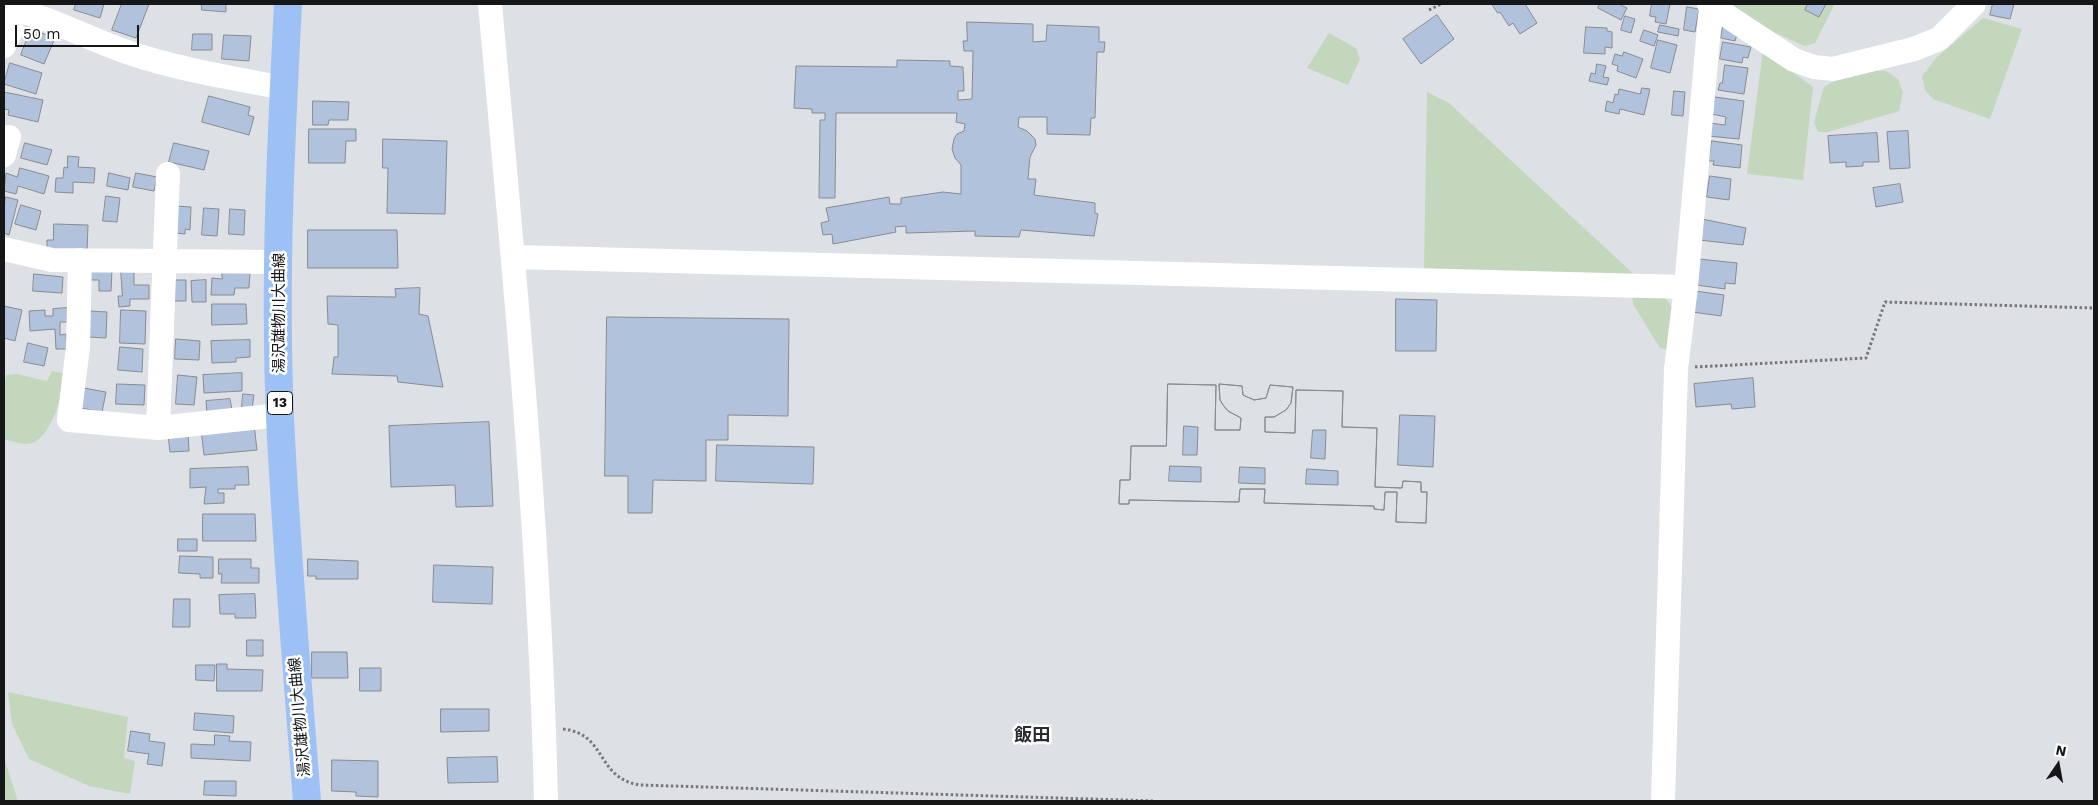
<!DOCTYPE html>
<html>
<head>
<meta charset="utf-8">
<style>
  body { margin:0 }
  #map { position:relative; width:2098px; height:805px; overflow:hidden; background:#dde0e5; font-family:"Work Sans",sans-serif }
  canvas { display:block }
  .frame { position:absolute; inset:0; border:5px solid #151618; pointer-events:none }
  .north { position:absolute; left:2033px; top:740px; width:50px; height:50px; -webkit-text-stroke:4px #fff; paint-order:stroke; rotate:12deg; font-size:14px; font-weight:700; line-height:20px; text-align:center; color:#151618 }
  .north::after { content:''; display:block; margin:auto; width:18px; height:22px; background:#151618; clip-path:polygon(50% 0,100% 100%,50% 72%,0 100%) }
  .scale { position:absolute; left:15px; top:25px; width:124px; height:22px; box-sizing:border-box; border:2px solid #151618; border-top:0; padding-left:6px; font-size:15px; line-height:18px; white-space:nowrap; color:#151618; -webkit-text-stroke:4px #fff; paint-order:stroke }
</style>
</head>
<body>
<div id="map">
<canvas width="2098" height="805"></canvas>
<div class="frame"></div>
<div class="north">N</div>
<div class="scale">50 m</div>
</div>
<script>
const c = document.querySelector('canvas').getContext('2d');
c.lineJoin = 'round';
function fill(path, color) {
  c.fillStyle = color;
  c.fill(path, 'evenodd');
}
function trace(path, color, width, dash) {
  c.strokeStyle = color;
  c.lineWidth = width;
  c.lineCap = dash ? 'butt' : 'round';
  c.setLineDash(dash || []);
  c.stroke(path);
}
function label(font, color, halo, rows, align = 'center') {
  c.font = font + ' "Work Sans","Noto Sans JP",sans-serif';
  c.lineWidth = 5;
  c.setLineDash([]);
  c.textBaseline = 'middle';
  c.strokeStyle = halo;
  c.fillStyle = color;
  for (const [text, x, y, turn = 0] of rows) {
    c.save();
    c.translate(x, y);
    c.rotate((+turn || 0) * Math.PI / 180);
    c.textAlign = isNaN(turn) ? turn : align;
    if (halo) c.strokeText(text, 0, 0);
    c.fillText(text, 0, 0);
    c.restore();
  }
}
const green = new Path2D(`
  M1726,4H1835L1815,43L1805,46L1773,32Z
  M1983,18L2022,29L1990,119L1933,99L1925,90L1922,76L1937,57Z
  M1329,33L1356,48L1360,59L1348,85L1307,68Z
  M1763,50L1813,87L1803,180L1747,174Z
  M1866,71H1886L1898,79L1903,93L1899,111L1828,132H1818L1814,122L1824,87L1840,78Z
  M1427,92L1449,103L1639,279L1424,269Z
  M1632,295L1664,296L1677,314L1670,350L1660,348L1633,304Z
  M52,371L68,374C62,393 51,443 27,444C20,444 11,441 4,439V388L6,375L16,374L47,381Z
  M8,692L128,717L124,758L135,761L130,794L89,786L29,759L12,724Z
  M4,758L18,801H4Z`);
const building = new Path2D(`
  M76,4H104L100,18L74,10Z
  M122,4H149L136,38L112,30Z
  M202,4H226V12L202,10Z
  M1492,4H1525L1537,23L1520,34L1513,23L1509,26L1500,12L1498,13Z
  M1600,4H1619L1627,8L1621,20L1598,8Z
  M1652,4H1670L1666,24L1655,22L1656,17L1650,16Z
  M1808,4H1826L1819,17L1805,10Z
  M1993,4H2014L2010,19L1990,15Z
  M1687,7L1699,9L1695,32L1684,30Z
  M1437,15L1454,39L1421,64L1403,39Z
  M1625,16L1635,19L1631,33L1621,30Z
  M967,22L1033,24V42L1046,41L1047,25L1099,27V42H1105L1104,52H1097L1095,118H1091L1090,135L1047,134V117H1019L1018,127L1027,131L1035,139L1036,145L1030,157L1028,179H1036L1034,195L1095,203V213L1098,214L1094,236L1021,230L1019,237L975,236V231L906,233V226L895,227L896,232L833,244L832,234L823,235L821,223L829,221L826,208L889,197L890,204H901V198L943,192L961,194V165L955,158L952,149L954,139L957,134L964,131L965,124L956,122L957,113H836L835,198H819L820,120H825V113H812V109L794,108L796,66L897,67V60L950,61V66L963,67L964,91H958V100L972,99L973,51H964L963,41H967Z
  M1660,25L1679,29L1678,36L1658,32Z
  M1723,26L1737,34L1735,41L1721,38Z
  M1586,27L1607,28V31L1612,32V48L1605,47V54L1584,53Z
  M31,29L55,38L44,64L21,55Z
  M1644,30L1658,35L1654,46L1640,41Z
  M193,34H212V50H192Z
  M224,35L251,36L249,61L222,59Z
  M1658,40L1677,45L1670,73L1651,68Z
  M1723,42L1751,47L1748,58L1743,57L1742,63L1720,59Z
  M1624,52L1643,59L1636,78L1617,71L1618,66L1612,64L1615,54L1622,56Z
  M10,63L42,73L36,94L4,84Z
  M1597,64L1606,66L1603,77L1609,78L1607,85L1589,81L1591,73L1595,74Z
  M1725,65L1748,68L1744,94L1718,90L1720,83H1722Z
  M1642,88L1650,89L1644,115L1620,109L1619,114L1605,111L1607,101L1613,103L1615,94L1618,95L1619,89L1640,94Z
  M1674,91L1685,92L1683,116L1672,115Z
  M4,92L43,100L38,122L8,115L9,110L4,109Z
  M209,96L250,107L248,115L254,117L249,135L202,122Z
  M1715,97L1744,101L1739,139L1708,136L1710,123L1725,125L1726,117L1712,114Z
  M313,101L349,102L348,120H329L328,125H313Z
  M309,129H356V141H346L345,163H309Z
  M1908,131L1910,168L1890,169L1887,132Z
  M1877,133L1879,162H1863V166L1846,167V162L1830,163L1828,136Z
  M383,139L447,141L445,214L387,213L388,168H383Z
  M1712,141L1742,145L1740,168L1713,165L1714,161H1709Z
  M25,143L52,150L47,165L21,158Z
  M174,143L209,151L204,170L169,162Z
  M68,156L79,157L78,167L95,168L94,183L73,182V193L55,192L56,178H63L64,167L67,168Z
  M20,168L49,176L44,194L18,186L16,194L4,191L6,173L17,177Z
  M109,173L130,178L128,190L107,186Z
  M136,173L157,177L154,191L133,187Z
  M1710,176L1731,179L1729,200L1707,197Z
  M1900,184L1903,202L1876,207L1873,188Z
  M106,196L120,198L117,222L103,221Z
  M6,197L18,200L9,235L4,233V207Z
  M21,205L41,211L36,230L15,224Z
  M176,206L191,207L190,230L185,229V234L175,233Z
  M204,208L219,209L217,236L202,235Z
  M230,209L245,210L244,235L229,234Z
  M1702,219L1746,228L1743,245L1699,240Z
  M54,224L88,225L87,251L47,249V240H53Z
  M308,230H397L398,268H308Z
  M1699,259L1737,263L1735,284L1725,283V289L1696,285Z
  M91,270H112L111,291H99V280H91Z
  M121,270H134V285H149V299H130V306L119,307L118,296H122Z
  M222,273H250L249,288H235L234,295H211L212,278L222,279Z
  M34,274L63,277L62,293L33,291Z
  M172,280H186V301H173Z
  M206,280V302H192L191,281Z
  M420,288L419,314L428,316L443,387L398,382L397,376L332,374L334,357H338V325L328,324L327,296L396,297L395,289Z
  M1695,291L1724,295L1721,316L1692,312Z
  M1396,299L1437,300L1436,351H1396Z
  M212,304H246L247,324L212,325Z
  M4,306L22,310L15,341L4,338Z
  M68,308L69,322H60V335L66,334L67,349H56L55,329L30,331L29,311L45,310V316H53V309Z
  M121,310L146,311L145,344L120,343Z
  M89,311L107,312L106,338L88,337Z
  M607,317L789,319L788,416L728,415V440H706V481L653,480L652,513H628V476H605Z
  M176,339L200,341L199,360L175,359Z
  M250,340V357L236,358V362L212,363L211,341Z
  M28,343L48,348L44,366L24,362Z
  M120,347L143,349L142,372L118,370Z
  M242,373V391L204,393L203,375Z
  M178,375L197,377L194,405L176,404Z
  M1753,378L1755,407L1732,409L1731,404L1696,407L1694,384Z
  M117,384L145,385L144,405L116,404Z
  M1168,384L1216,385L1215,430H1240L1241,418L1228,411L1223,405L1220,400L1219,384L1242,386L1243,395L1254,400L1266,398L1270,385L1293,387L1291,403L1286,410L1274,417H1265V432L1295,433L1296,390L1343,391L1342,427L1377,428L1375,487L1402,488L1403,481L1421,482V492H1427L1426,523L1396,522L1397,492H1385L1384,510L1374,509V506L1264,503L1265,489H1240L1239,502L1129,500V504H1119L1120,480H1130L1131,446H1166ZM1184,426L1198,427L1197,455H1183ZM1313,430H1326L1325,459L1311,458ZM1170,466L1201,467V482L1169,481ZM1240,467L1265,468V484L1239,483ZM1307,469L1338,471V485L1306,484Z
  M1168,384L1216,385L1215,430H1240L1241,418L1228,411L1223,405L1220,400L1219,384L1242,386L1243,395L1254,400L1266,398L1270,385L1293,387L1291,403L1286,410L1274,417H1265V432L1295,433L1296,390L1343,391L1342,427L1377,428L1375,487L1402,488L1403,481L1421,482V492H1427L1426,523L1396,522L1397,492H1385L1384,510L1374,509V506L1264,503L1265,489H1240L1239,502L1129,500V504H1119L1120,480H1130L1131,446H1166Z
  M84,388L106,392L102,412L80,408Z
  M243,394L254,395L252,409L242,407Z
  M230,399L232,410L207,413L206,401Z
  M1400,415L1435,416L1433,467L1398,465Z
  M489,422L493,506L456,507L455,485L391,487L389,426Z
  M254,424L257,450L204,455L201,430Z
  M188,433L189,451L170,452L168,435Z
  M717,445L814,447L813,484L716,481Z
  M248,467L249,485H235V489H218V493H224V503L204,504L206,487L190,488V469Z
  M203,514H255L256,541H203Z
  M178,539H197V551H178Z
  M180,556L213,557V578H200V574L179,573Z
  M219,559H251V568H259V583H221L222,574H219Z
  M308,559L358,561V579H316V576H308Z
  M434,565L493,567L492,604L433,602Z
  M255,594L256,618H235V614H220L219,595Z
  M174,599H190V627H173Z
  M247,640H263V656H247Z
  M312,652H347L348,678H312Z
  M217,664H227V669L263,670L262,691H217Z
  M196,665H215L214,681L196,680Z
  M360,668H381V691H360Z
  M441,709H489V731L441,732Z
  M195,713L234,716L233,733L194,730Z
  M131,731L150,734L149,741L165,743L162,766L147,764L149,754L128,751Z
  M215,735L230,736L229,741L251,742L250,761L191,758V744L214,745Z
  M497,757L498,782L448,783L447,758Z
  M332,760L378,761V797L356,796V792L332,791Z
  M205,781H236V796L204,795Z`);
const path = new Path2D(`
  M1429,10L1441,4
  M1695,367L1866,358L1885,302L2094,308
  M563,729C608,734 595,778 640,785L1154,801`);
const minor = new Path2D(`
  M490,4C514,269 540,535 546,801
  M1709,4L1794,60L1814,67L1833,69L1914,49L1939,39L1974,4
  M4,7C48,16 88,39 130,53C180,70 233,78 284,88
  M4,46L10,33L14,4
  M4,155L9,137
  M4,249L52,260L279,262
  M513,257L1686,287
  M80,260L78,347L69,420L158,428L280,415
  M158,428L168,174
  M1663,801L1676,369L1686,287L1711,5`);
const major = new Path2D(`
  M288,4C281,141 274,279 280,417C286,545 297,673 307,801`);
const shields = [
  [280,403,25]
];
const shieldNames = [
  ["13",280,403]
];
const streetNames = [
  ["湯沢雄物川大曲線",280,313,-90],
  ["湯沢雄物川大曲線",300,717,-95]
];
const quarterNames = [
  ["飯田",1032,736]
];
fill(green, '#c3d7bd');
fill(building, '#b1c2dc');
trace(building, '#888b90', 1);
trace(path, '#76787b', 3, [2.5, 2.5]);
trace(minor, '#fff', 24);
trace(major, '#9ec1f5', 28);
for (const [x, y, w] of shields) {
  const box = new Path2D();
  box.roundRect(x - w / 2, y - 11.5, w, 23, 4);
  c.fillStyle = '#fff';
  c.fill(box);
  trace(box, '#151618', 1);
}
label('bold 14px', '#151618', null, shieldNames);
label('15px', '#151618', '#fff', streetNames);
label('bold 18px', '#2a2c30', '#fff', quarterNames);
</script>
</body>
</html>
